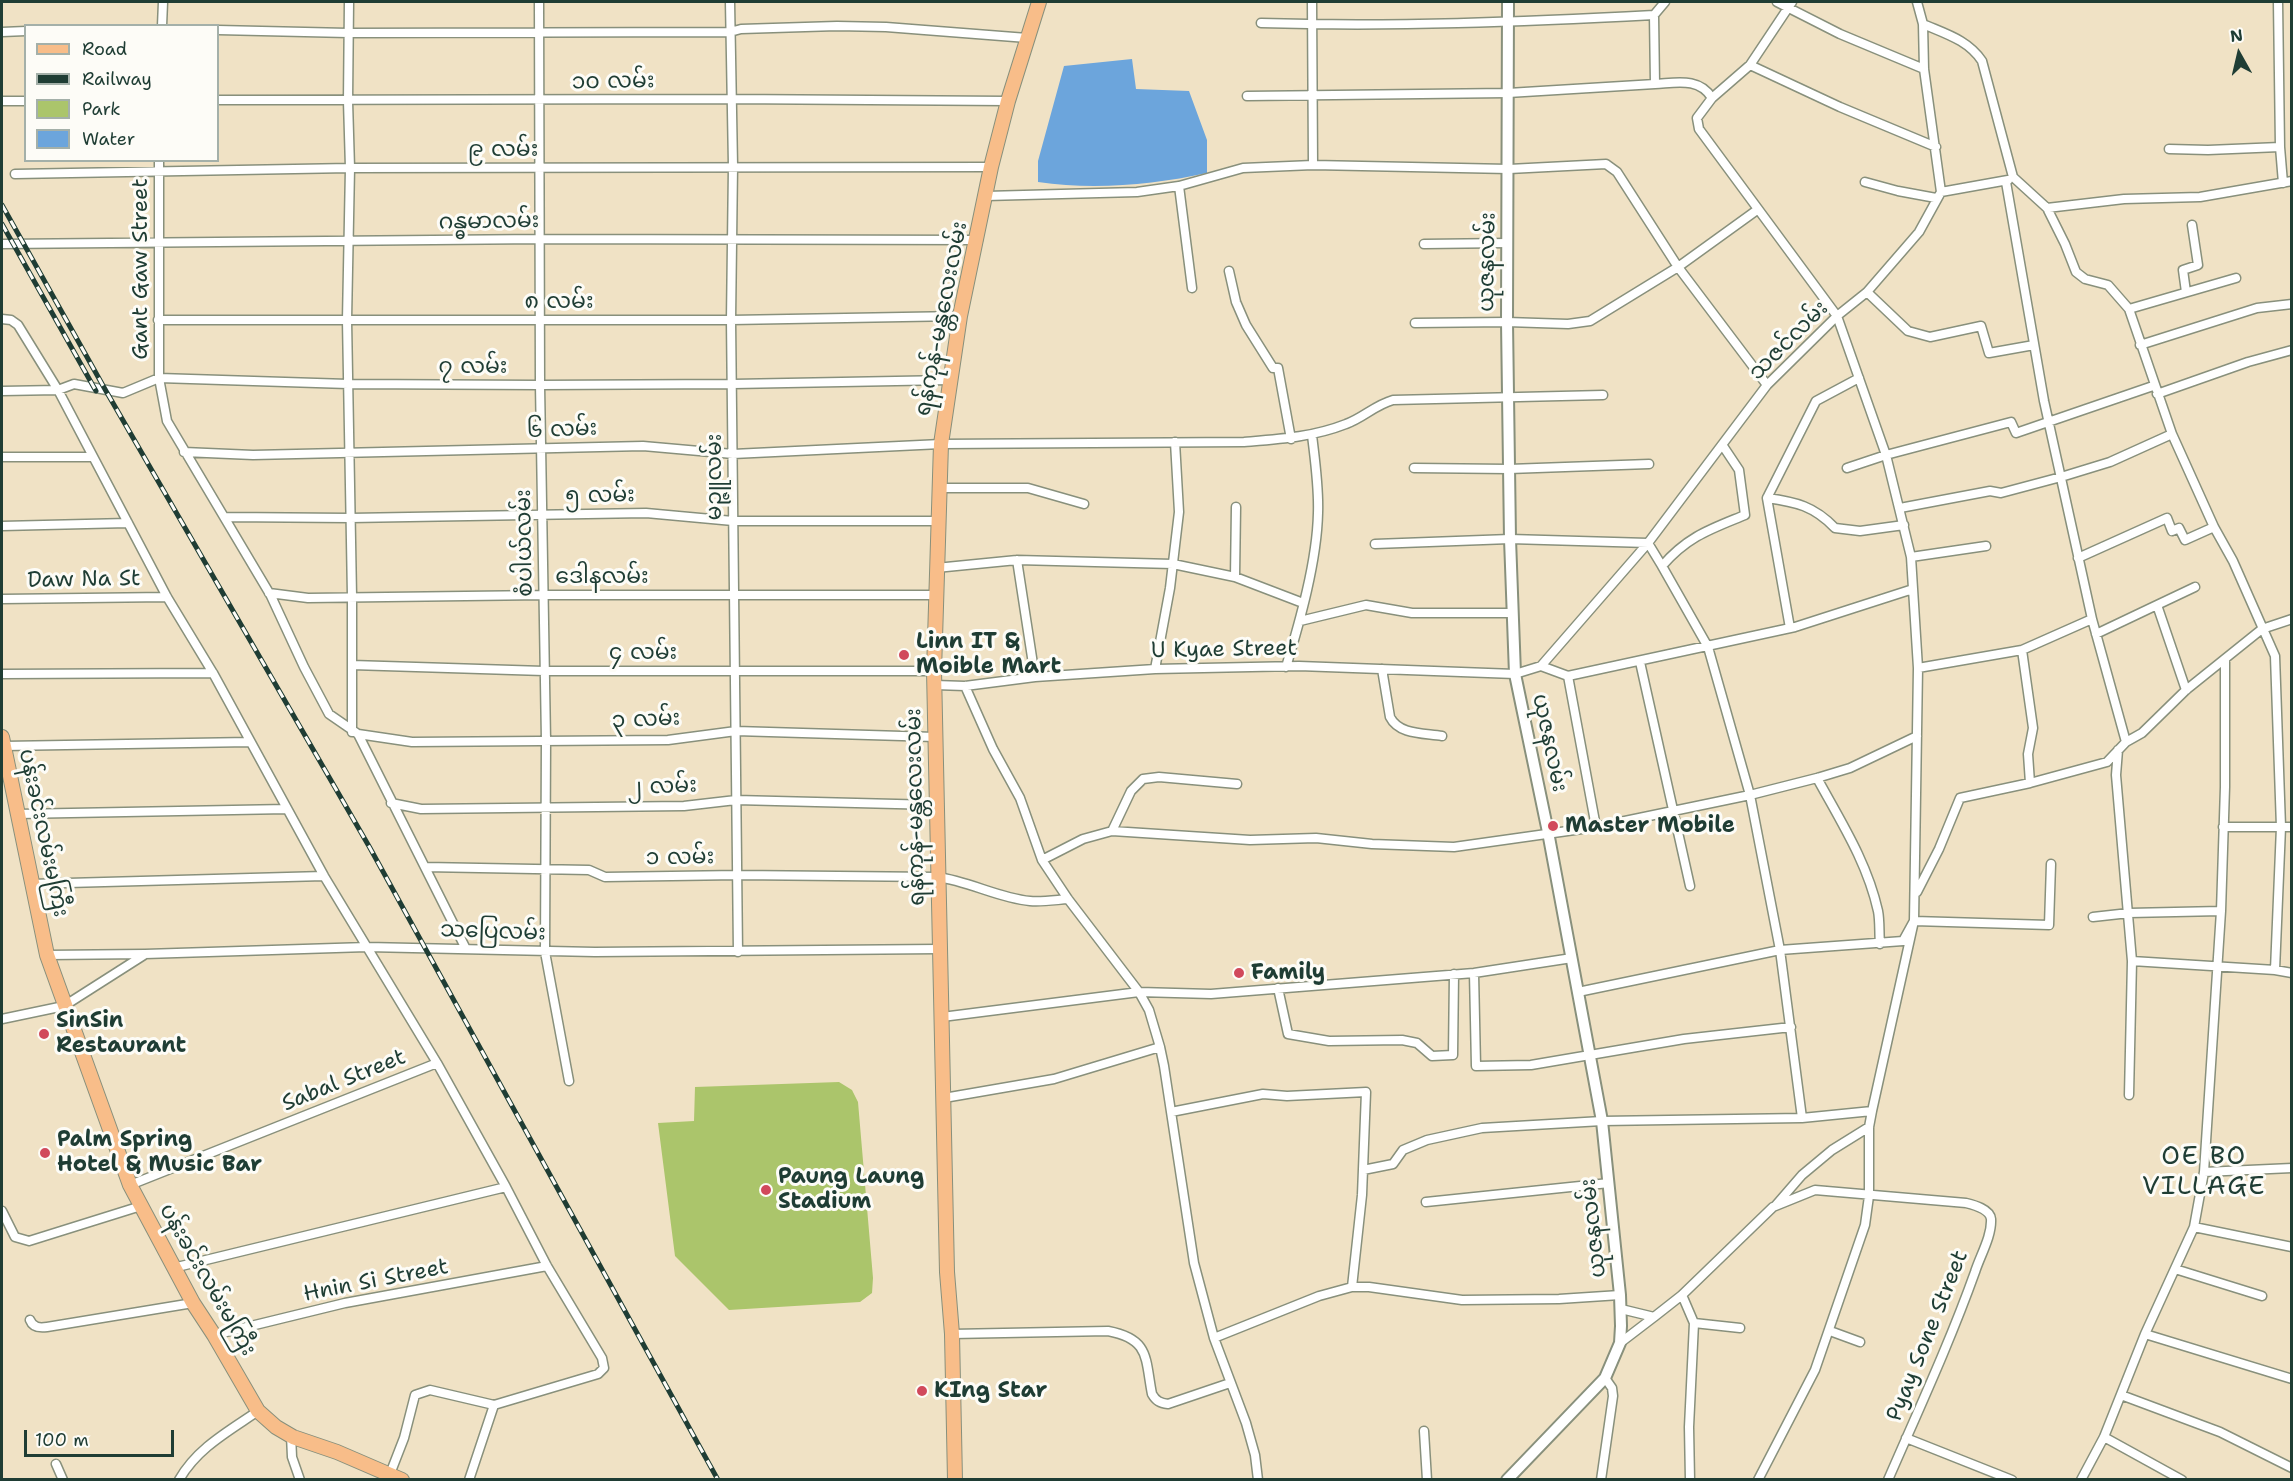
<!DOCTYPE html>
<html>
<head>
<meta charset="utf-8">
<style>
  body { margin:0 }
  #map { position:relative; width:2293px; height:1481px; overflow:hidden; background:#f0e2c5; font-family:"Shantell Sans",sans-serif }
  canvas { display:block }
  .frame { position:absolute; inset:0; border:3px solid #1f3d34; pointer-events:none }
  .legend { position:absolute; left:24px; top:24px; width:195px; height:138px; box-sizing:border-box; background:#fdfcf7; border:2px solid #a4b0a9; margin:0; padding:8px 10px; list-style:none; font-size:18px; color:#1f3d34 }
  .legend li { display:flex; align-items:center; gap:12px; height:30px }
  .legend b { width:30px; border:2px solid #a4b0a9 }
  .north { position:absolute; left:2209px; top:24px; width:60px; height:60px; -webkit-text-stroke:4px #fdfcf7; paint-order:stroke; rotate:352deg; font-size:16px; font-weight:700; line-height:24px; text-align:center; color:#1f3d34 }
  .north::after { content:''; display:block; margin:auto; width:21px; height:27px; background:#1f3d34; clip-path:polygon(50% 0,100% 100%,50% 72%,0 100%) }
  .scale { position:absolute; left:24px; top:1430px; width:150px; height:27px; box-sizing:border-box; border:3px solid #1f3d34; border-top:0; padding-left:8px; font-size:18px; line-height:21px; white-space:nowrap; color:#1f3d34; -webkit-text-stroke:4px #fdfcf7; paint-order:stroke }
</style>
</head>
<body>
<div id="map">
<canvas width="2293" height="1481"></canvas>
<div class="frame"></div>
<ul class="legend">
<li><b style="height:8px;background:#f8bd89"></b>Road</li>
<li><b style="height:8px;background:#1f3d34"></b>Railway</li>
<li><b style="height:16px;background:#abc56b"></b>Park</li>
<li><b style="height:16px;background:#6ca5dc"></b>Water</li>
</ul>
<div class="north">N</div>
<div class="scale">100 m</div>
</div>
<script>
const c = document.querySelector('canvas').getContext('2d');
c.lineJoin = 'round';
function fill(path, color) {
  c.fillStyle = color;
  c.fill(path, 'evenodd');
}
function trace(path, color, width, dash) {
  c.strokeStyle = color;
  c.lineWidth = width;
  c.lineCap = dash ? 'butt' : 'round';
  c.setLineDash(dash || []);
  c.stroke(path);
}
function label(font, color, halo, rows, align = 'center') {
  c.font = font + ' "Shantell Sans","Noto Sans Myanmar",sans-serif';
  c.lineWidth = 6;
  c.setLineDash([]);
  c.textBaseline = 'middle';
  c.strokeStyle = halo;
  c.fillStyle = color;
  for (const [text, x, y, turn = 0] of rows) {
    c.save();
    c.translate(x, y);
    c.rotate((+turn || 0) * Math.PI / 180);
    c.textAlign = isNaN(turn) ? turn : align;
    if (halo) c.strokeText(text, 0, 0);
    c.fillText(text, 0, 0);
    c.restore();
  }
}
const green = new Path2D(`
  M839,1082L852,1090L858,1102L873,1278L872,1293L860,1302L729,1310L675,1256L658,1123L694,1121L695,1087Z`);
const water = new Path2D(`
  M1132,59L1136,89L1189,91L1207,140V173C1153,185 1093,190 1038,182V161L1064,66Z`);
const minor = new Path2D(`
  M349,2L348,101L350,168L347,320L352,596V732
  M539,2L540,385L546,740L545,952L569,1081
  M730,2L733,166L731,320L738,952
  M1312,2L1313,165
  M1777,2L1840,34L1924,69
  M2278,2L2280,147L2283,183
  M1654,15L1655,84C1676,83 1699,77 1712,98L1697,118L1699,129L1837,316L1886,455L1911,557L1918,668L1914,921L1872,1111L1869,1127V1196L1865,1225L1815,1370L1758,1480
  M1261,23C1392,27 1523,22 1654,15L1665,2
  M1923,24C1946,34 1968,40 1982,61L2013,177L2047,208L2065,244L2076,272L2085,279L2108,285L2129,309
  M162,26L163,2
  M218,30L348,33L730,32L741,29L837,26L886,27L1027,38
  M2,32L26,31
  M1750,65L1840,107L1936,147
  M1247,96L1508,93L1655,84
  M1712,98L1750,65L1792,2
  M218,100L730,99L1008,101
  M2,101H26
  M2169,149L2208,150L2280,147
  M159,160V378L167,421L271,596L304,667L329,714L358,734L466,949
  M15,174L350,168L991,167
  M1865,182L1898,191L1936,198
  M2006,182L2044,401L2092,619L2126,742
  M1179,186L1192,288
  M1941,192L2008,180
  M986,196L1137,192L1179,186L1243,168L1313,165L1509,169L1606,164L1617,172L1678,267L1767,385
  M2047,208L2124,199L2200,197L2292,181
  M2,244L541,239L978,240
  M1424,244L1508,243
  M1229,271L1236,302L1246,325L1273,368H1278L1291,439
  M2236,278L2129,309L2172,434L2214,527L2233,561L2275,656L2281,827L2275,970
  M1867,292L1908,331L1930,337L1981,326L1989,353L2034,345
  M2186,292L2183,270L2198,265L2192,225
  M2,319L11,320L18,325L58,390L167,597L213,673L324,876L437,1063L506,1187L547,1266L602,1358L604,1368L598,1374L494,1405L469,1480
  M158,320H731L960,316
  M1415,323L1507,322L1568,324L1590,321L1678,267L1757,210
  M2140,345L2257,308L2292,304
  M2,391L58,390L74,384L123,393L159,378L348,384L540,385L733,384L950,380
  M2157,394L2248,362L2292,350
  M1723,446L1739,470L1745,515C1711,529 1688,536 1662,566L1708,647L1750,795L1780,950L1802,1118
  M184,452L253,455L643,446L733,454L941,444L1244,442C1280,439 1313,437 1346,424C1363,418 1375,405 1393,400L1603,395
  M2,457H93
  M1414,468L1509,469L1649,464
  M1847,468L1886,455L2011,422L2016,433L2153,386
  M940,488H1028L1084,504
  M1767,498C1796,502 1814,506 1835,528L1860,531L1904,525
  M1900,508L1990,491L2001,493L2061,477L2110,462L2172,434
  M225,517L350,518L646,513L733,521H939
  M2,526L128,523
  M1375,544L1510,539L1648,543L1662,566
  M1911,557L1986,546
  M2078,558L2167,518L2172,531L2179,528L2185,540L2214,527
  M1017,560L1035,677
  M936,568L1017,560L1173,564L1235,577L1303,603
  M1235,577L1236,507
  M269,593L308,598L544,595H935
  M2,599L167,597
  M1300,621L1366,605L1412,613H1512
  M1790,628L1767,498L1816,401L1859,378
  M2096,634L2157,605
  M2022,650L2033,728L2028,754L2030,783
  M1640,662L1690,886
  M352,665L544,671H934
  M1541,666L1648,543L1767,385L1837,316L1867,292L1919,232L1941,192L1924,69L1923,24L1917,2
  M1286,667C1300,621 1317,561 1318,513C1319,487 1315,461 1312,435
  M1918,668L2022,650L2092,619
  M1155,669L1170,588L1179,512L1175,442
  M1382,669L1390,717C1399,735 1424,733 1442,736
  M2,674L213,673
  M1568,676L1596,827
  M935,685L965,686L1035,677L1155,669L1299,666L1515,674L1541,666L1568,676L1795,627L1913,589
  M965,686L993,749L1020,798L1042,860L1068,899L1139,992L1149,1010L1160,1047
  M2186,690L2157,605L2195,587
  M358,734L412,742L668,740L736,731L935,737
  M4,746L250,742
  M2118,750L2116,775L2132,961L2129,1095
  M1817,778C1841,822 1867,862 1878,911C1880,921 1879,933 1880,944
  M391,803L421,809L684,806L736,800L936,805
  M17,814L287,809
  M2223,827H2292
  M1112,831L1131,791L1143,779L1159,777L1237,784
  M1042,860L1083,839L1112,831L1250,840L1316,838L1372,844L1454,847L1596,827L1750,795L1817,778L1850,768L1917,736
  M425,867L589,870L605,877L738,875L937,877C969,881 998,898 1030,901C1042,902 1055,900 1068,899
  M31,884L324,876
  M1917,892L1939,849L1960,798L2030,783L2107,762L2126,742L2142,733L2186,690L2262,629L2292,619
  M2093,917L2129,913L2221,911
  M47,955L145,954L367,947L595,952L939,949
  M2132,961L2275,970L2292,973
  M1474,973L1476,1066L1531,1065L1684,1039L1791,1027
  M1278,988L1288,1034L1329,1041L1402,1040L1417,1043L1432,1056L1453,1055L1454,974
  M1578,992L1780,950L1903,941L1914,921L2049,925L2051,864
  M942,1017L1139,992L1211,994L1474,973L1572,958
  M2,1019L64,1006L144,955
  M944,1098L1054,1079L1160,1047L1164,1066L1194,1263L1214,1338L1246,1423L1255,1455L1258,1480
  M1171,1112L1263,1094L1287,1096L1366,1092L1362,1195L1352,1287
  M1363,1170L1393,1164L1403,1150L1427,1140L1482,1128L1602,1121L1802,1118L1872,1111
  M2204,1172L2292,1168
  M130,1185L437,1063
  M1426,1202L1609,1183
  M1776,1205L1802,1175L1832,1150L1869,1127
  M2,1211L15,1237L29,1241L141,1206
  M2194,1227L2292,1247
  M173,1268L506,1187
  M2175,1269L2262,1296
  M1682,1295L1773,1207L1815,1190L1966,1203C1974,1205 1990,1209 1991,1219C1992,1236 1980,1256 1975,1272C1950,1342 1918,1411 1888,1480
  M1621,1309L1654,1317L1682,1295L1694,1323L1689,1427L1690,1480
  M30,1320C33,1328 40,1328 47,1327L193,1303
  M1694,1323L1740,1328
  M1830,1331L1860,1342
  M952,1334L1108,1331C1150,1339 1145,1358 1152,1394C1156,1401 1160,1403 1168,1404L1230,1383
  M2145,1334L2292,1379
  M214,1335L345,1303L547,1266
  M1214,1338L1319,1296L1352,1287H1369L1462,1300L1559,1299L1620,1295
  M1620,1343L1654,1317
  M2121,1395L2220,1432L2292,1468
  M1424,1431L1427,1480
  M291,1435L292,1457L300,1480
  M2104,1437L2182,1480
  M1906,1438L2012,1480
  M56,1464L63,1480
  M390,1474L404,1438L415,1395L430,1390L494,1405
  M179,1480C197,1448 229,1431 258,1411
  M1601,1480L1613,1396L1612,1388L1605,1378
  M2081,1480L2104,1437L2145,1334L2194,1227L2204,1172L2221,911L2225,787V659`);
const tertiary = new Path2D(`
  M1507,1480L1605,1378L1620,1343L1621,1326L1620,1295L1602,1121L1548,832L1515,674L1510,539L1507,322L1508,2`);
const primary = new Path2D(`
  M2,737L47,955L130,1185L193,1303L214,1335L258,1411L276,1427L293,1437L337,1452L402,1480
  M955,1480L952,1334L947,1272L934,671L941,444L960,316L991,167L1008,101L1039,2`);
const rail = new Path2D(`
  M2,205L106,391L370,848L718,1480
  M2,224L96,391`);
const markers = [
  [904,655,6,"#d1495b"],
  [1553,826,6,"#d1495b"],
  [1239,973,6,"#d1495b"],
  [44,1034,6,"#d1495b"],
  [45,1153,6,"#d1495b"],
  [766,1190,6,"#d1495b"],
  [922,1391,6,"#d1495b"]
];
const streetNames = [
  ["၁၀ လမ်း",613,82,-1],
  ["၉ လမ်း",503,150],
  ["ဂန္ဓမာလမ်း",489,222,-1],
  ["ယုဇနလမ်း",1488,262,-89],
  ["Gant Gaw Street",141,269,-90],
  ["၈ လမ်း",559,302],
  ["ရန်ကုန်-မန္တလေးလမ်း",942,319,-79],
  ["သဇင်လမ်း",1789,341,-45],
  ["၇ လမ်း",473,367],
  ["၆ လမ်း",562,430,-2],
  ["မဉ္ဇူလမ်း",715,477,-90],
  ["၅ လမ်း",600,496,-1],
  ["စံပါယ်လမ်း",525,543,-91],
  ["ဒေါနလမ်း",602,577],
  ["Daw Na St",84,580,-1],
  ["U Kyae Street",1224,650,-1],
  ["၄ လမ်း",643,653],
  ["၃ လမ်း",646,720,-2],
  ["ယုဇနလမ်း",1549,743,78],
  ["၂ လမ်း",662,787,-2],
  ["ရန်ကုန်-မန္တလေးလမ်း",916,807,-91],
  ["ပန်းခင်းလမ်းမကြီး",43,833,78],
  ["၁ လမ်း",680,858,-1],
  ["သပြေလမ်း",493,932,2],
  ["Sabal Street",344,1081,-22],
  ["ယုဇနလမ်း",1594,1228,-96],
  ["ပန်းခင်းလမ်းမကြီး",207,1280,60],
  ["Hnin Si Street",376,1281,-11],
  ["Pyay Sone Street",1928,1336,-68]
];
const poiNames = [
  ["Linn IT &",916,642],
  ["Moible Mart",916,667],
  ["Master Mobile",1565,826],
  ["Family",1251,973],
  ["SinSin",56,1021],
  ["Restaurant",56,1046],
  ["Palm Spring",57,1140],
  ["Hotel & Music Bar",57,1165],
  ["Paung Laung",778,1177],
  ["Stadium",778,1202],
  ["KIng Star",934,1391]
];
const quarterNames = [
  ["OE BO",2204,1157],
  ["VILLAGE",2204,1187]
];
fill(green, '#abc56b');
fill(water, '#6ca5dc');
trace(minor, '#88907c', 11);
trace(tertiary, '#88907c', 14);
trace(primary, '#88907c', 16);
trace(minor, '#fff', 8);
trace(tertiary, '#fff', 10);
trace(primary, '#f8bd89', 14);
trace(rail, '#1f3d34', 5);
trace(rail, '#fdfcf7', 3, [9]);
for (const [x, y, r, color] of markers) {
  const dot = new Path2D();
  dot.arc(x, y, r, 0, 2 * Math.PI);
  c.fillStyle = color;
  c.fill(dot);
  trace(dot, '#fdfcf7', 2);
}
label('22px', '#1f3d34', '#fdfcf7', streetNames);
label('bold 22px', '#1f3d34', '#fdfcf7', poiNames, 'left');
c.letterSpacing = '1.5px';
label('26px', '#1f3d34', '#fdfcf7', quarterNames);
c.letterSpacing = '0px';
</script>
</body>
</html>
